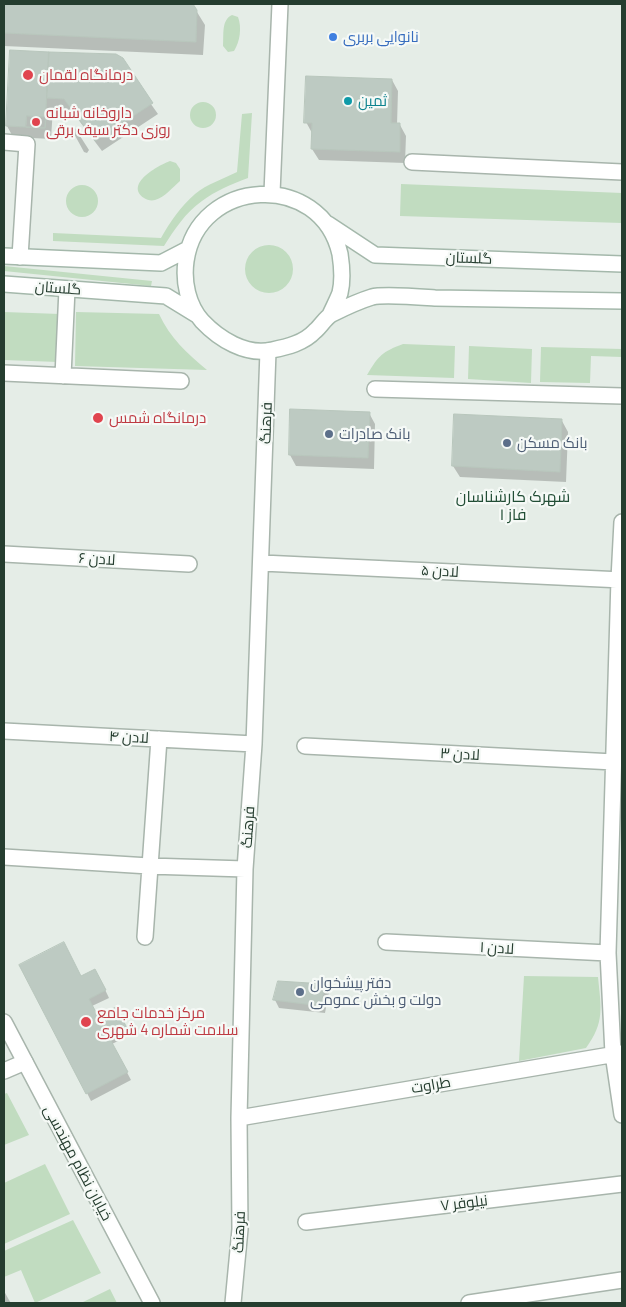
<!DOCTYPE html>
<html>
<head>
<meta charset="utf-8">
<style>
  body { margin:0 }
  #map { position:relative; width:626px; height:1307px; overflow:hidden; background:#e5ede7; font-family:Barlow,sans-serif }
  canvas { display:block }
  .frame { position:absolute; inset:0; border:5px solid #253d2f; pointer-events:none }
</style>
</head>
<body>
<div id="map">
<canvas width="626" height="1307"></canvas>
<div class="frame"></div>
</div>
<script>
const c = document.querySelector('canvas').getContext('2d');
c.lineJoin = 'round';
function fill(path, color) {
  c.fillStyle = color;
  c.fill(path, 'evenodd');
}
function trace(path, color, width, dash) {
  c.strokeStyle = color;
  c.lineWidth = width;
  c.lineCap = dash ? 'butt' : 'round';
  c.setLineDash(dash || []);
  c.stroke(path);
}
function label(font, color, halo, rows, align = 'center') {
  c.font = font + ' Barlow,Cairo,sans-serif';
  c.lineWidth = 4.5;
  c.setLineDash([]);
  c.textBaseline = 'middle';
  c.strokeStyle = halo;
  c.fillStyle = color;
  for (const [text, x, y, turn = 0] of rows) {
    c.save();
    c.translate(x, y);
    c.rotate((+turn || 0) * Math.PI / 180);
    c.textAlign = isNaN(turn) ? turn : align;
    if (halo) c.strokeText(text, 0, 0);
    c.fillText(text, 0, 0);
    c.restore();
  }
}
const green = new Path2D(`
  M232,15L238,17C242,27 240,42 234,51L228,52L223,46C224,35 221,20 232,15Z
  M190 115a13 13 0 1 1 26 0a13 13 0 1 1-26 0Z
  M252,113L248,178C232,184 215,191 202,201C186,212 174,230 164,246L53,241V233L161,238C170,222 181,206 195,194C207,184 223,179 237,172L242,114Z
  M170,161L176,163L180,169V181C173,187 164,198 155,200C151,201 147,200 144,198C124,184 159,165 170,161Z
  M401,184L622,193V223L400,216Z
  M66 201a16 16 0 1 1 32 0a16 16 0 1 1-32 0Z
  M245 269a24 24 0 1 1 48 0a24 24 0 1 1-48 0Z
  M4,266L152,281L151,286L4,271Z
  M4,312L60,314L58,362L4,360Z
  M76,312L159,314C170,338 187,353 207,370L75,366Z
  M403,344L455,346L454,378L367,375C379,355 382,352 403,344Z
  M469,346L532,349L531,383L468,379Z
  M541,347L622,349V357L591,356L590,383L540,382Z
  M524,976L598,977C601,1008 605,1022 586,1048L519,1061Z
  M7,1093L29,1135L4,1145V1094Z
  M45,1164L70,1214L4,1244V1183Z
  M73,1220L101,1273L35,1303L21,1270L4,1277V1251Z
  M110,1289L117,1303H81Z`);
const shadow = new Path2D(`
  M4,4H192L205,25L203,55L4,46Z
  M11,51L116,55L158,114L102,151L71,110L53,108L51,139L13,137L7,126Z
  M392,80L398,91L397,125H400L406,136L405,163L319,160L312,149V133L306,122Z
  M73,125L89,150L87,153L84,152L72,130L71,126Z
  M291,411L369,413L375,424L374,469L296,466L290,455Z
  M562,421L568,432L566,482L460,477L453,466Z
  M81,977H99L109,998L92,1006L98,1017L120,1016L130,1035L112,1044L131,1080L91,1101L87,1093Z
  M325,985L329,992L325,1013L279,1008L275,1000Z
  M4,1291L9,1300L11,1303H4Z`);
const building = new Path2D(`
  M4,4H193L197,10L196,42L4,33Z
  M10,50L49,52L45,128L6,126Z
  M49,52L116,54L123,58L153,103L95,141L64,99L47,98Z
  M306,76L392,79L391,123H400V152L311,149L312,123H304Z
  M27,116L46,117L45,128L26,127Z
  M290,409L370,412L368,458L289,455Z
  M454,414L562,419L560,472L452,466Z
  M64,942L81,976L95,969L106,990L89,999L98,1016L116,1007L127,1028L109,1037L128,1072L86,1094L19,965Z
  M278,981L325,984L321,1006L273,1000Z`);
const minor = new Path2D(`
  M4,142L27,144L20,257
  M412,162L622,172
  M4,373L181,381
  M63,376L67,289
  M375,389L622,396
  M622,522L619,579L608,953L613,1054L622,1115
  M4,554L189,564
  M262,563L622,580
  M4,731L254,744
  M305,746L614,762
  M4,857L149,866L245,869
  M145,937L159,739
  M386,942L608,953
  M4,1071L25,1062
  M239,1118L622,1053
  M306,1222L622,1184
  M233,1303L240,1229L239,1118L245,869L254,744L268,351
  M469,1303L622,1280`);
const tertiary = new Path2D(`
  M272,193L280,4
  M4,1022L152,1303`);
const secondary = new Path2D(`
  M328,224L375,255L622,264
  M4,256L161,263L188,249
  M4,284L166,296L197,315
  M330,315C333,308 337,301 340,293C343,281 342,267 340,254C321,170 198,177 186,261C183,282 188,305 202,321C219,339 246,356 272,350C287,347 304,343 315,331C321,326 325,318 332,314C344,308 359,301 372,297C383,294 421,297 435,298C498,299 560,300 622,301`);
const markers = [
  [333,37,5,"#3f7fe0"],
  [28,75,6,"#e0444e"],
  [348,101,5,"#0f9aa8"],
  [36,122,5,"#e0444e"],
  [98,418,6,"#e0444e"],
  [329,434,5,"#5c6f8a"],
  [507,443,5,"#5c6f8a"],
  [300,992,5,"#5c6f8a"],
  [86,1022,6,"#e0444e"]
];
const shopNames = [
  ["نانوایی بربری",343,37]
];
const healthNames = [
  ["درمانگاه لقمان",39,75],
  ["داروخانه شبانه",46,113],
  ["روزی دکتر سیف برقی",46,130],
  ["درمانگاه شمس",109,418],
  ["مرکز خدمات جامع",97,1013],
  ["سلامت شماره 4 شهری",97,1030]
];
const cultureNames = [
  ["ثمین",358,101]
];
const streetNames = [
  ["گلستان",469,258,2],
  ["گلستان",58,288,4],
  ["فرهنگ",266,423,-88],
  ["لادن ۶",97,559,3],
  ["لادن ۵",440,571,3],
  ["لادن ۴",129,737,3],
  ["لادن ۳",460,754,3],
  ["فرهنگ",248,827,-86],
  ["لادن ۱",497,948,3],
  ["طراوت",431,1085,-10],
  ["خیابان نظام مهندسی",78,1163,62],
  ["نیلوفر ۷",464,1203,-7],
  ["فرهنگ",239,1232,-87]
];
const serviceNames = [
  ["بانک صادرات",339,434],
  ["بانک مسکن",517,443],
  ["دفتر پیشخوان",310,983],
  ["دولت و بخش عمومی",310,1000]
];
const neighbourhoodNames = [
  ["شهرک کارشناسان",513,497],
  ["فاز ۱",513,515]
];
fill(green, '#c1dcc0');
fill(shadow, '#0003');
fill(building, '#bdcac2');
trace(building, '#b8c6bc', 1);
trace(minor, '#a8b5ac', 18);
trace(tertiary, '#a8b5ac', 18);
trace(secondary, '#a4b8ab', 18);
trace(minor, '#fff', 15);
trace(tertiary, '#fff', 15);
trace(secondary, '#fff', 15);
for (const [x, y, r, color] of markers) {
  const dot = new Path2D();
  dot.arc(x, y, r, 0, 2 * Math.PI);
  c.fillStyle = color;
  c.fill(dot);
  trace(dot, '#f5f9f6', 2);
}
label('15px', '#366cbe', '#f5f9f6', shopNames, 'left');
label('15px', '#be3a42', '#f5f9f6', healthNames, 'left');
label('15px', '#0d838f', '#f5f9f6', cultureNames, 'left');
label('15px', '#253d2f', '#f5f9f6', streetNames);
label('15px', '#4e5e75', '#f5f9f6', serviceNames, 'left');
label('16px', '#224e36', '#f5f9f6', neighbourhoodNames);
</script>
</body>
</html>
